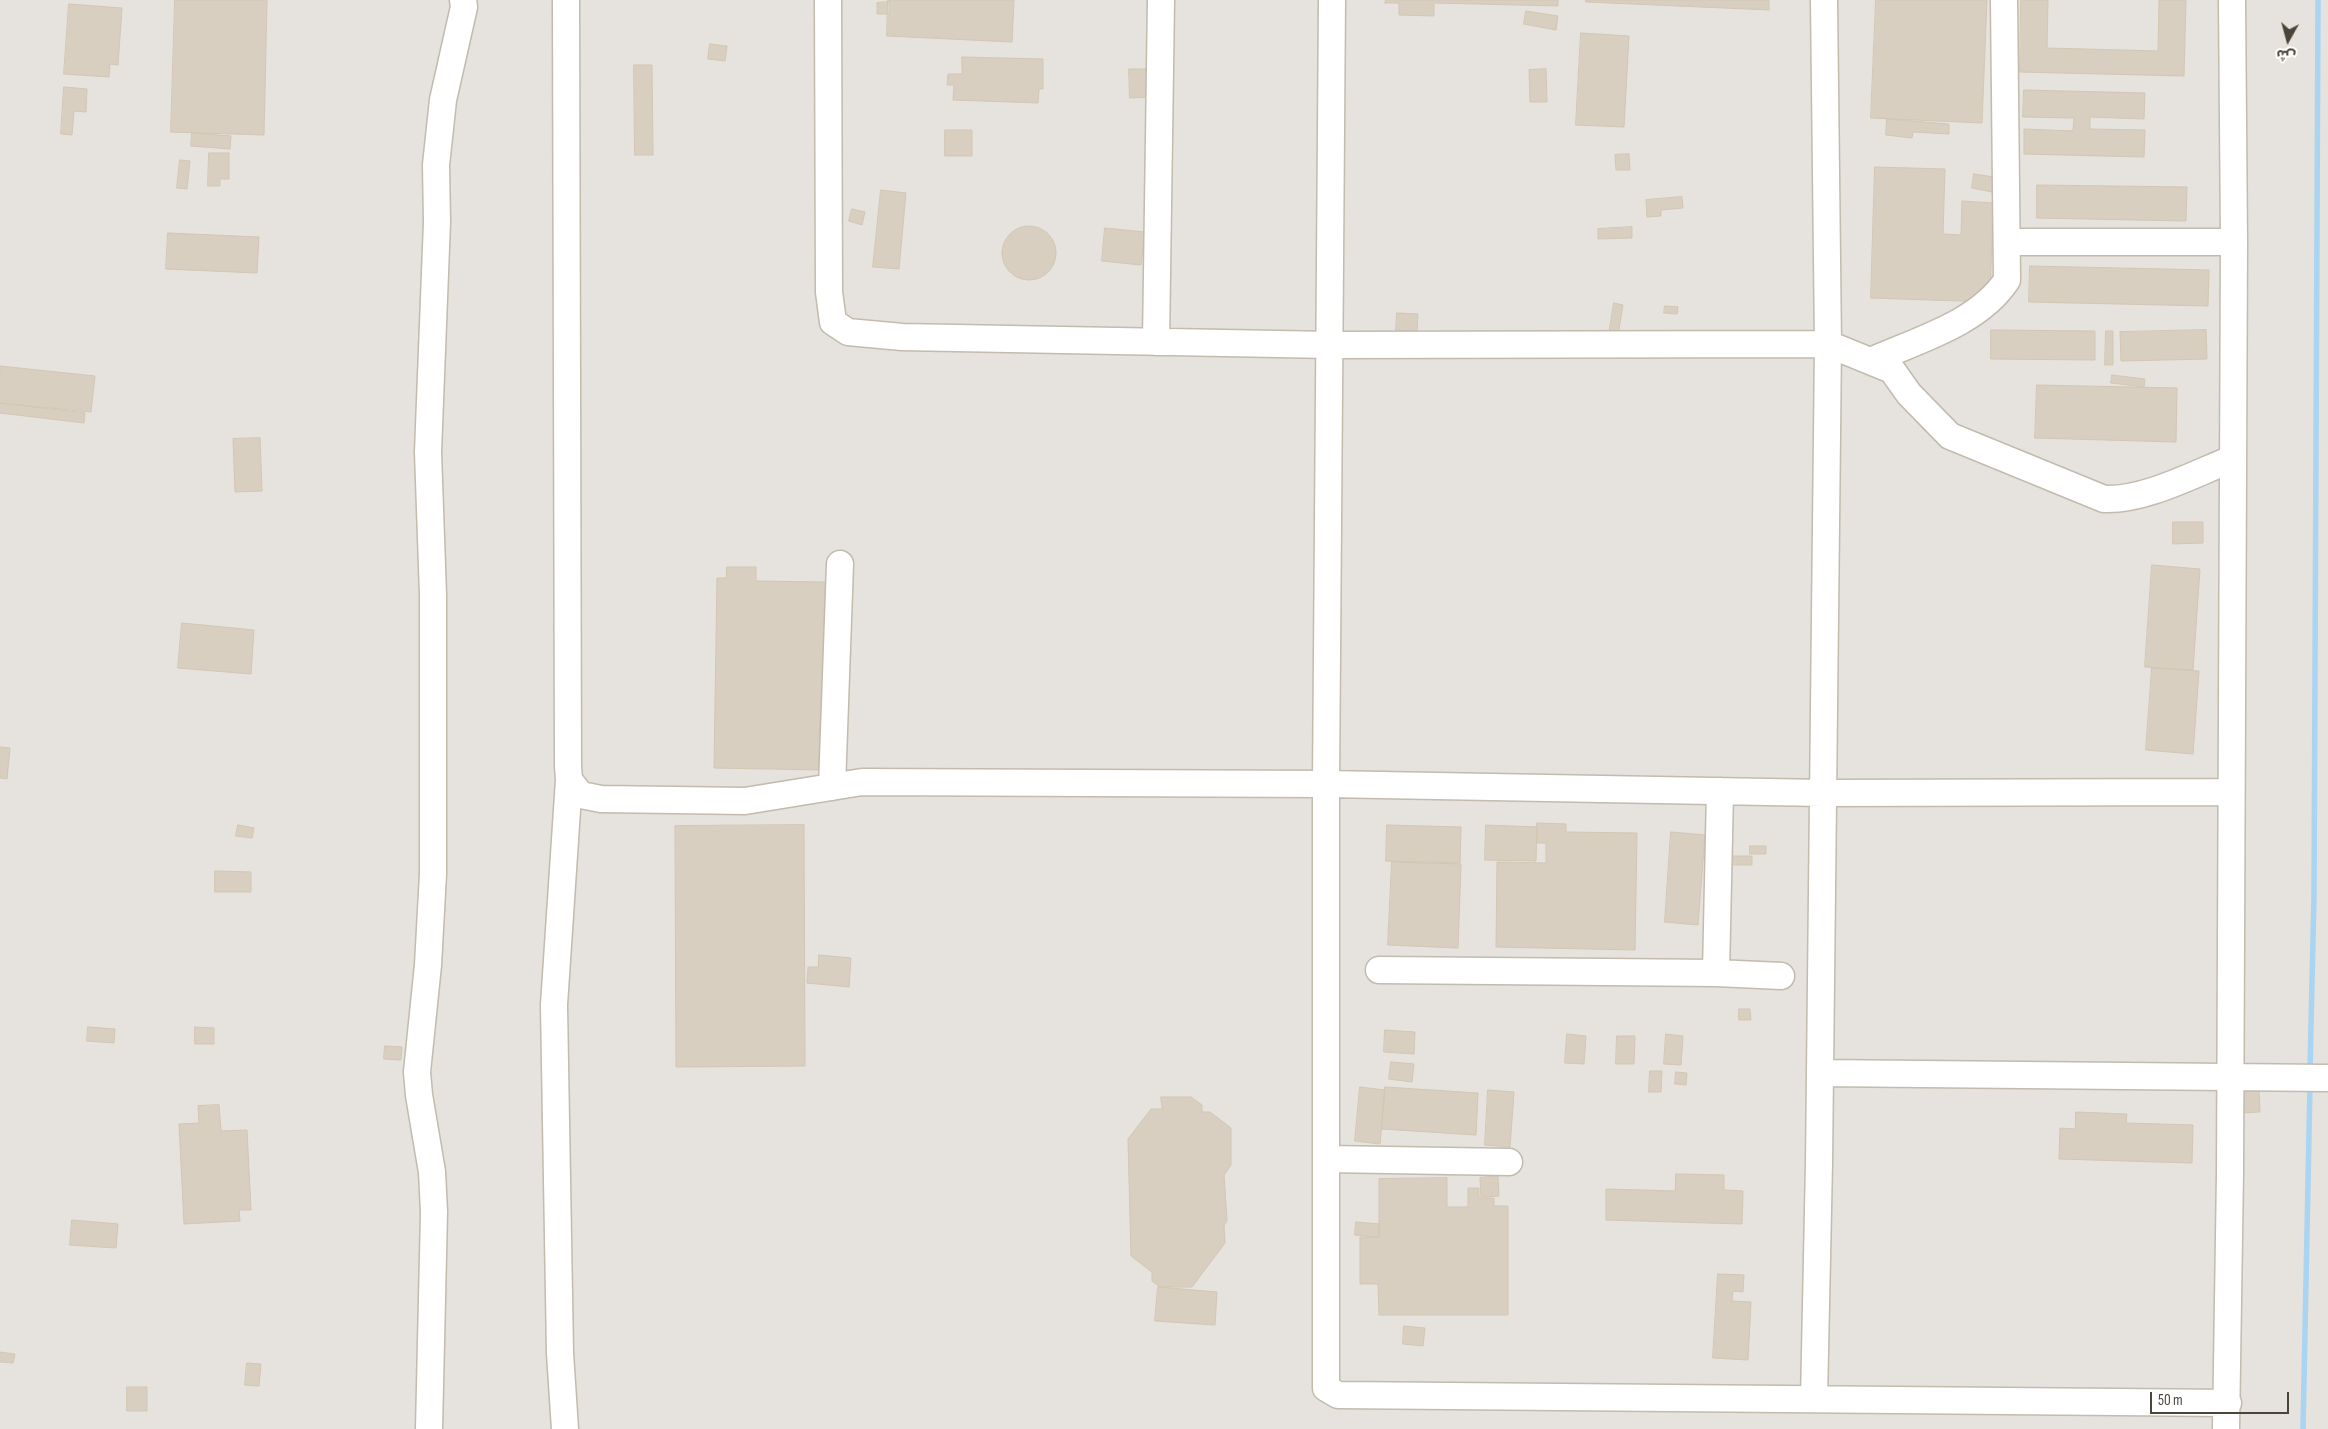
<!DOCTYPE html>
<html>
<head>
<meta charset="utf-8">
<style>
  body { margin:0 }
  #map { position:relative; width:2328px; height:1429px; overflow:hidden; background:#f6f3ec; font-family:"Sofia Sans Condensed","Noto Sans Arabic",sans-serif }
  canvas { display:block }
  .north { position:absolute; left:2263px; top:15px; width:50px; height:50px; -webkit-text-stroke:4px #fff; paint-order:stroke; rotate:187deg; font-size:14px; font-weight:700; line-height:20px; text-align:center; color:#4b4439 }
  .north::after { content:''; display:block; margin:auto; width:18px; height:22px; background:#4b4439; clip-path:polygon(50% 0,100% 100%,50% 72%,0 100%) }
  .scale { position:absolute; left:2150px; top:1392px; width:139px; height:22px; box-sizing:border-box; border:2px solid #4b4439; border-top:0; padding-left:6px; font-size:15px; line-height:18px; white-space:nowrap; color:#4b4439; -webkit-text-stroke:4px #fff; paint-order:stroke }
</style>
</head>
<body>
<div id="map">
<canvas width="2328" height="1429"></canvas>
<div class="north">ش</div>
<div class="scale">50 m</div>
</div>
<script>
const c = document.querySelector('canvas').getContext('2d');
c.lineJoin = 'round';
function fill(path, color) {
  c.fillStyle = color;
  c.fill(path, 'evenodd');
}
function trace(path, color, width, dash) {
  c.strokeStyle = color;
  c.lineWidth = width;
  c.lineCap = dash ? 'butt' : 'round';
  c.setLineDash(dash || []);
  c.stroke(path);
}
const industrial = new Path2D(`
  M0,0H2328V1429H0Z`);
const stream = new Path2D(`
  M2310,1070L2314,895L2318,0
  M2303,1429L2310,1085`);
const building = new Path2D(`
  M175,0H267L264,135L171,132Z
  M888,0H1014L1012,42L887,36Z
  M1386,0H1558V6L1434,3V16L1399,15V3H1385Z
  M1586,0H1769V10L1586,2Z
  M1876,0H1987L1982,123L1871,118Z
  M2021,0H2048L2047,48L2158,51L2159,0H2186L2184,76L2020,72Z
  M889,2V14H877V3Z
  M69,4L122,8L118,65L110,64L109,77L64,74Z
  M1526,11L1558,16L1556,30L1524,24Z
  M1581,33L1629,36L1624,127L1576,125Z
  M710,44L727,46L725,61L708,59Z
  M962,57L1043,59V89H1039L1038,103L953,100L954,85H947L948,74H962Z
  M634,65H652L653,155H635Z
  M1129,69H1149L1150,97L1130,98Z
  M1546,69L1547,102H1530L1529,70Z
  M64,87L87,89L86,112L74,111L72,135L61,134Z
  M2024,90L2145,93L2144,119L2090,117V129L2145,130L2144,157L2024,154V129L2073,131L2074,118L2023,117Z
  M1887,119L1949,124V134L1913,132L1912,138L1886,135Z
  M945,130H972V156H945Z
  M192,133L231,136L230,149L191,146Z
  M209,153H229V179H220V186H208Z
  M1629,154L1630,170H1616L1615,155Z
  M180,160L190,161L187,189L177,188Z
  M1875,167L1945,169L1943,234L1961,235L1962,201L1993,203L1990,302L1871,298Z
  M1974,174L1994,177L1992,192L1972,188Z
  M2037,185L2187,187L2186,221L2037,218Z
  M881,190L906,193L899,269L873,267Z
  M1682,197L1683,208L1661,210V216L1647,217L1646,200Z
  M852,209L865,212L862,225L849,221Z
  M1002 253a27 27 0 1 1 54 0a27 27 0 1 1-54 0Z
  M1632,227V238L1598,239V229Z
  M1105,228L1145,232L1141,265L1102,261Z
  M168,233L259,237L257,273L166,269Z
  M2030,266L2209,270L2208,306L2029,302Z
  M1614,303L1623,305L1618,335L1609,334Z
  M1665,306L1678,307L1677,314L1664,313Z
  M1397,313L1418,314L1417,331L1396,330Z
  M1991,330L2095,331V360L1991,359Z
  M2206,330L2207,359L2121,361L2120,332Z
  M2106,331H2113V365H2105Z
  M0,366L95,376L91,412L0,403Z
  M2112,375L2145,379L2144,387L2111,383Z
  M2037,385L2177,388L2176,442L2035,438Z
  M0,403L85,413L84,423L0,413Z
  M260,438L262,491L235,492L233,439Z
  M2173,522H2203V543L2173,544Z
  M2152,565L2200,569L2193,670L2145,667Z
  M727,567H756V581L827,582L823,770L714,768L717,578H726Z
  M182,623L254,630L251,674L178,668Z
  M2152,668L2199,671L2193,754L2146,750Z
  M0,747L10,748L7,779L0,778Z
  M1537,823L1566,824V832L1637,833L1635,950L1496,947L1497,862L1546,863V843H1537Z
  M238,825L254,828L252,838L236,836Z
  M804,825L805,1066L676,1067L675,826Z
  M1387,825L1461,827L1460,863L1386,861Z
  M1486,825L1537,827L1536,861L1485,860Z
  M1671,832L1705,835L1698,925L1665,922Z
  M1750,846H1766V854H1750Z
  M1731,856H1752V865H1730Z
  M1392,862L1461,864L1458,948L1388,945Z
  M215,871L251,872V892H215Z
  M819,955L851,958L849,987L807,983L808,967H818Z
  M1739,1009H1750L1751,1020H1739Z
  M88,1027L115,1029L114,1043L87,1041Z
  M195,1027L214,1028V1044H195Z
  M1385,1030L1415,1032L1414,1054L1384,1052Z
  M1567,1034L1586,1036L1584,1064L1565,1063Z
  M1666,1034L1683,1036L1681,1065L1664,1064Z
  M1617,1036H1635L1634,1064H1616Z
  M385,1046L402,1047L401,1060L384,1059Z
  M1391,1062L1414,1064L1412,1082L1389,1079Z
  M1650,1071H1662L1661,1092H1649Z
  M1676,1072L1687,1073L1686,1085L1675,1084Z
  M1360,1087L1385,1090L1380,1144L1355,1141Z
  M1385,1087L1478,1093L1476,1135L1382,1129Z
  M2259,1089L2260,1112L2242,1113L2241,1090Z
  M1488,1090L1514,1092L1510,1147L1485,1145Z
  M1161,1097H1191L1202,1105V1112H1210L1231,1128V1165L1224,1175L1227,1221L1224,1225L1225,1243L1192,1287H1160L1152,1281V1272L1131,1256L1128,1139L1151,1109H1162Z
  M219,1105L221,1131L247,1130L251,1210H239L240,1221L184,1224L179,1124L199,1123L198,1106Z
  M2076,1112L2127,1114L2126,1123L2193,1125L2192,1163L2059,1159L2060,1128L2075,1129Z
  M1676,1174L1724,1175V1190L1743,1191L1742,1224L1606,1220V1189L1675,1191Z
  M1498,1176L1499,1196L1481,1197L1480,1178Z
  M1447,1178V1207H1468V1188H1479V1198H1494V1206H1508V1315H1379L1378,1284H1360V1237H1379V1179Z
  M72,1220L118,1224L116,1248L70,1245Z
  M1356,1222L1380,1224L1378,1237L1355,1235Z
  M1718,1274L1744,1275L1743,1292L1733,1291L1732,1301L1751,1302L1748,1360L1713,1358Z
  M1158,1287L1217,1292L1215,1325L1155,1321Z
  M1404,1326L1425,1328L1423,1346L1403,1344Z
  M0,1352L15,1354L13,1363L0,1362Z
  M247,1363L261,1364L259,1386L245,1385Z
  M127,1387H147V1411H127Z`);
const minor = new Path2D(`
  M828,0L829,292L833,322L848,332L902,337L1331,345L1828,344L1892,370L1909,394L1950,436L2104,499C2144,501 2194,474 2232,459
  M1332,0L1326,784V1388L1338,1395L2228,1403
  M2007,242H2234
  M1156,342L1161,0
  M1873,360C1918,340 1979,323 2007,280L2004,0
  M569,780L581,795L601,799L745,801L862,782L1326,784L1823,793L2230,792
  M832,787L840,564
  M1379,970L1716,973L1781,976
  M1716,973L1720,791
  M1820,1073L2328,1078
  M1327,1159L1509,1162
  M1814,1399L1819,1163L1828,344L1824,0
  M429,1429L434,1212L432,1172L419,1095L417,1072L428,965L433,874V595L428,452L437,222L436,165L443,100L464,7L463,0
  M565,1429L560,1353L554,1005L569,780L568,766L566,0
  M2226,1429L2230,1173L2234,242L2232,0`);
fill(industrial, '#e6e2dd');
trace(stream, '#a9d4f2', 5.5);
fill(building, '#d8cfc1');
trace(building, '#d3c7b4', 1);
trace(minor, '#c2bbae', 29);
trace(minor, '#fff', 26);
</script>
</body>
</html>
